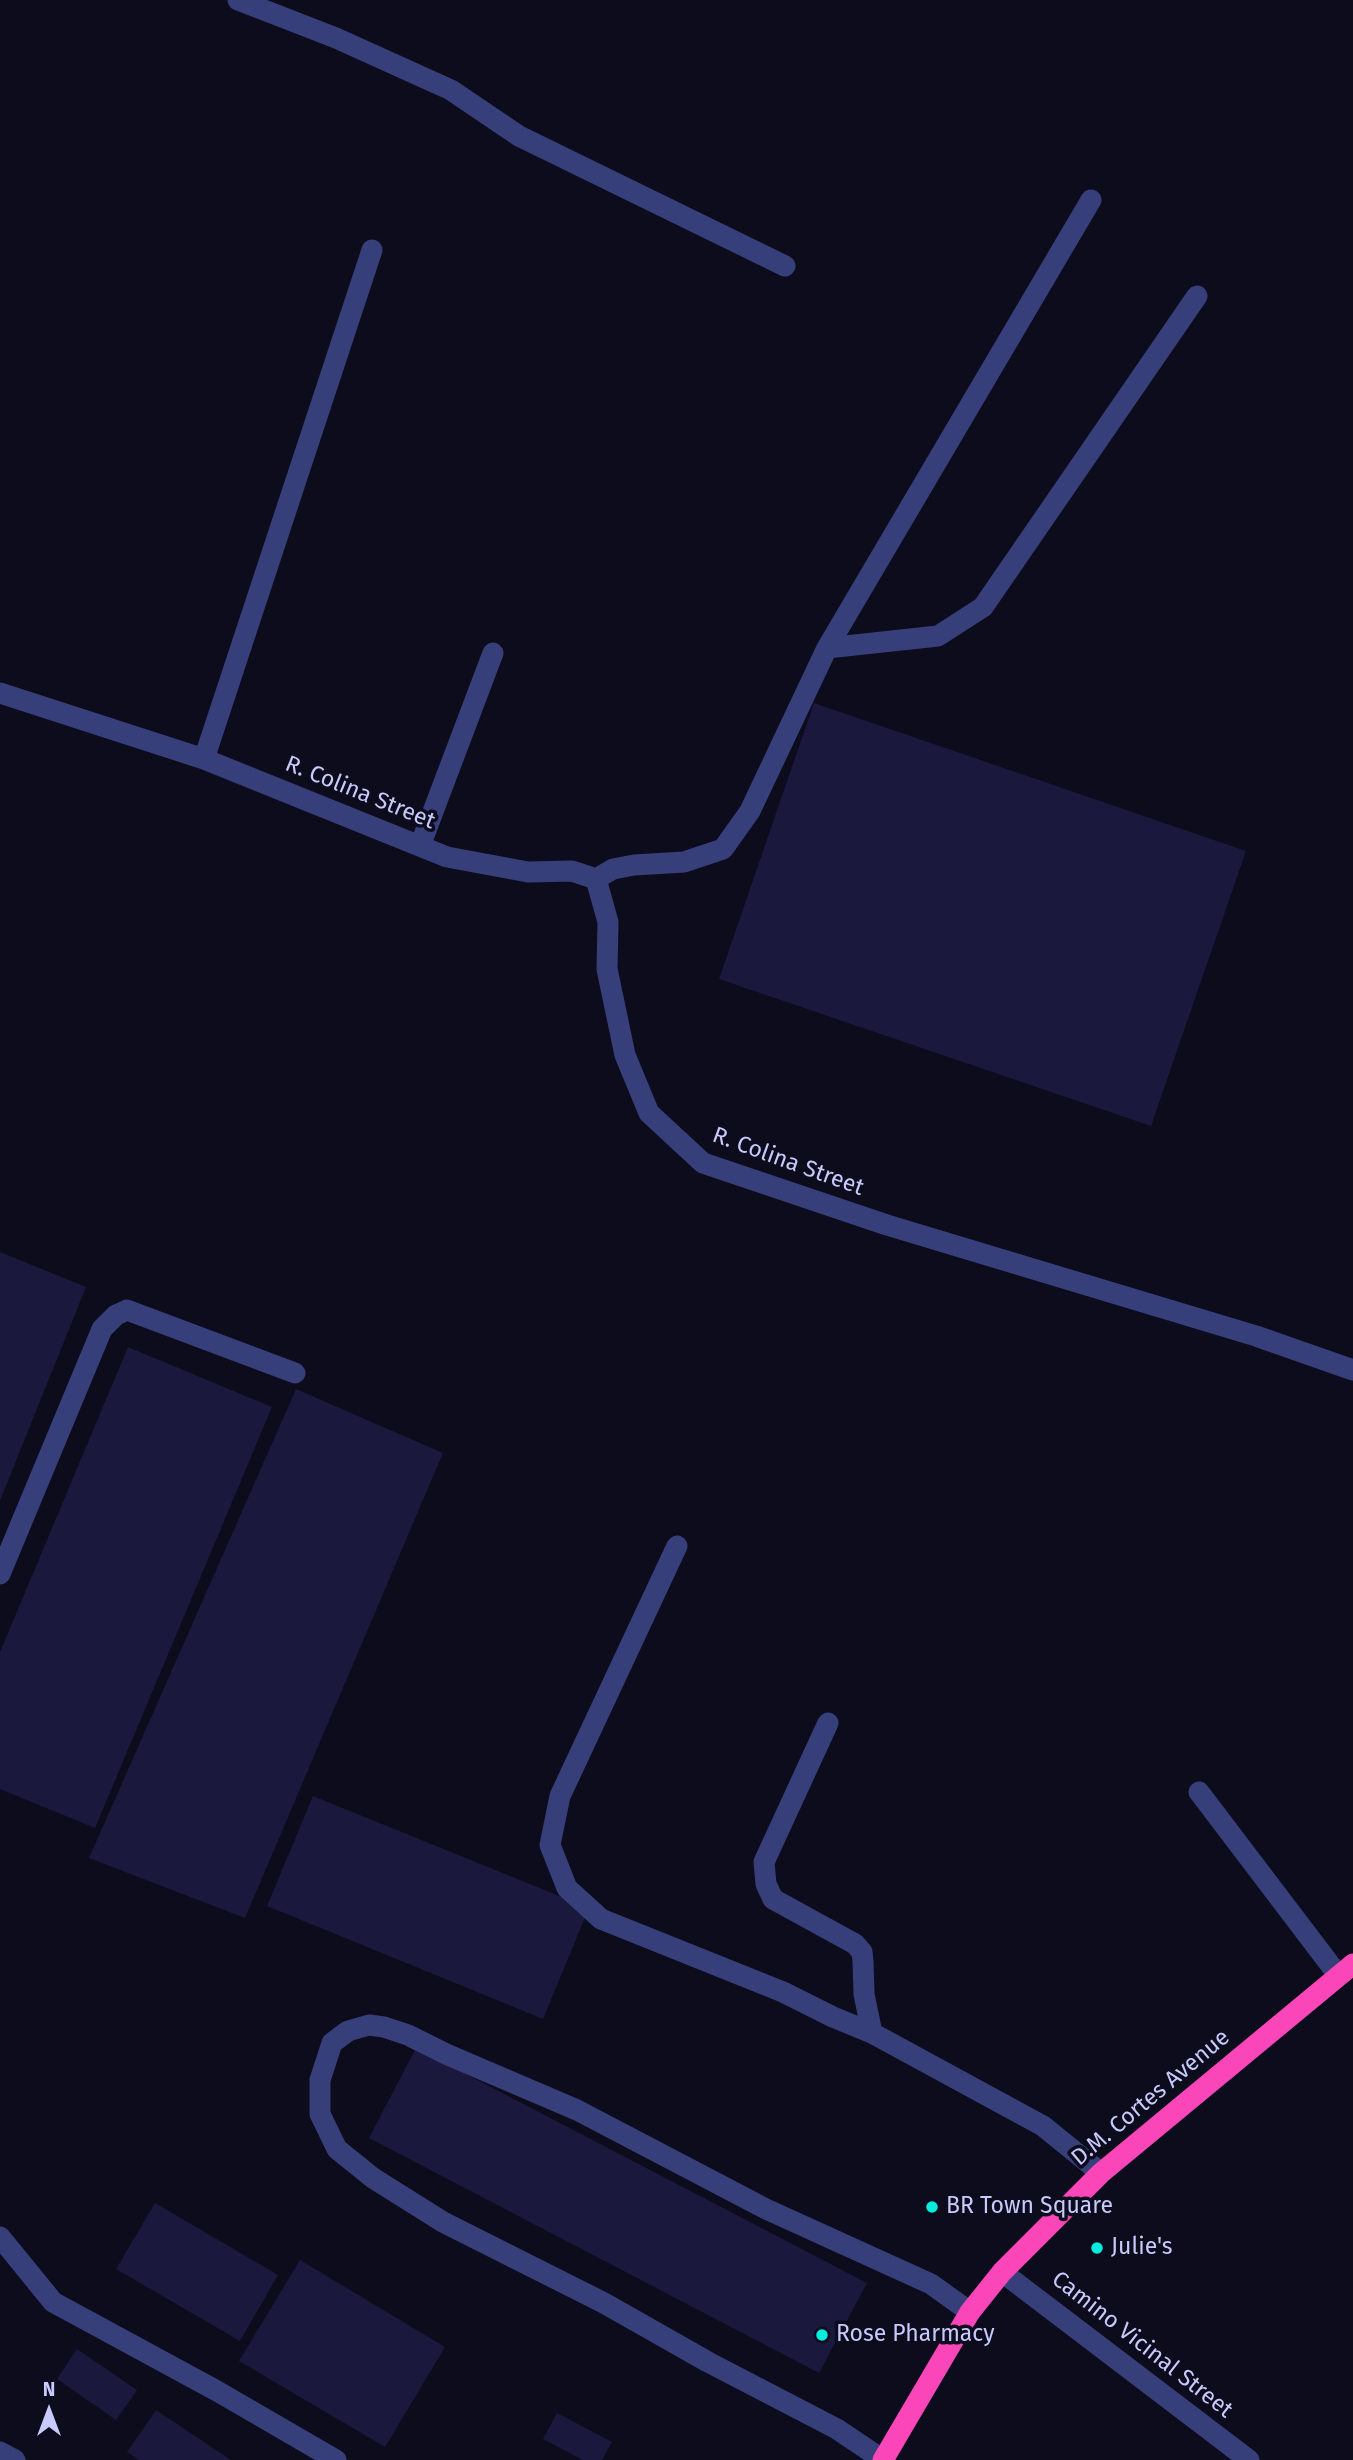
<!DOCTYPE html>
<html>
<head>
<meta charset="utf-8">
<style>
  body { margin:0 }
  #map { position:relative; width:1353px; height:2460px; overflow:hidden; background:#0c0c1c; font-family:"Fira Sans",sans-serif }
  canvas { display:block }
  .north { position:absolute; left:14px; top:2376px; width:70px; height:70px; -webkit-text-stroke:5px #0c0c1c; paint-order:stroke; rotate:0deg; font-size:19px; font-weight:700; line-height:28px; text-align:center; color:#c8cafe }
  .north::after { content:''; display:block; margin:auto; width:24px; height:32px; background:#c8cafe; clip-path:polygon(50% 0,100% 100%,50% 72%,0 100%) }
</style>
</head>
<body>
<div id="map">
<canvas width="1353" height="2460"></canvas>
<div class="north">N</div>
</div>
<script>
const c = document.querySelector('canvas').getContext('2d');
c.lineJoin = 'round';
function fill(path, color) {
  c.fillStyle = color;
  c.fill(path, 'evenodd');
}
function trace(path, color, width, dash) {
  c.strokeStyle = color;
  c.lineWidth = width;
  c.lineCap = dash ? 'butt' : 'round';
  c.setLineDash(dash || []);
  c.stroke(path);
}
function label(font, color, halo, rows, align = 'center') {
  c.font = font + ' "Fira Sans",sans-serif';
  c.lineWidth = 7;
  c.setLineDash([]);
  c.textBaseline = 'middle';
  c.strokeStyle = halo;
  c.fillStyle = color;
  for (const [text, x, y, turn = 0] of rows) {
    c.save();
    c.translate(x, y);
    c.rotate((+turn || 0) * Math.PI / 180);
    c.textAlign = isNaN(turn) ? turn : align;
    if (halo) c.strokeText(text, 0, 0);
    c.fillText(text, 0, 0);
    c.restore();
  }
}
const building = new Path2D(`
  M814,703L1246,851L1151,1126L719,979Z
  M0,1252L86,1287L0,1501Z
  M128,1347L272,1407L95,1828L0,1789V1652Z
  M296,1389L443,1453L245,1918L89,1858Z
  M313,1796L589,1908L543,2019L267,1906Z
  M416,2048L867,2283L819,2373L369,2138Z
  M155,2203L278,2275L240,2341L116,2269Z
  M300,2260L445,2347L385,2447L239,2361Z
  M77,2349L137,2390L116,2420L57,2379Z
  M156,2410L231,2460H139L127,2452Z
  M557,2413L612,2442L602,2460H583L543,2439Z`);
const minor = new Path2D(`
  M238,0L336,38L451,90L519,136L785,266
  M827,648L938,636L983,607L1197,296
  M0,693L204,759L447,857L528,872L572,871L596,879
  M204,759L372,250
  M420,846L493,653
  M596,879L608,922L607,969L625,1055L649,1113L703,1163L887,1225L1256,1336L1353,1370
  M596,879L613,869L634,865L684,862L723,849L750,811L827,648L1091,200
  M677,1546L560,1796L550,1845L567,1888L601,1919L783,1992L833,2017L872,2033L1043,2126L1101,2173
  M0,1574L102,1329L116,1315L127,1310L295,1373
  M828,1723L764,1862L766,1884L773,1899L855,1944L862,1952L863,1961L864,1994L872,2033
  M1199,1792L1338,1975
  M0,2237L53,2302L217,2391L336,2460
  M1002,2272L1249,2460
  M0,2452L15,2460
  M883,2460L837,2429L708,2362L604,2303L443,2222L373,2178L337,2149L320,2114V2080L332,2043L348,2031L369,2025L384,2027L408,2035L446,2054L577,2110L766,2209L931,2284L970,2312`);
const highway = new Path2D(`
  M883,2460L970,2312L1002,2272L1101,2173L1353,1964`);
const markers = [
  [932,2207,7,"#05eddf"],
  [1097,2248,7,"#05eddf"],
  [822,2335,7,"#05eddf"]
];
const streetNames = [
  ["R. Colina Street",360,793,22],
  ["R. Colina Street",788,1162,20],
  ["D.M. Cortes Avenue",1151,2098,-40],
  ["Camino Vicinal Street",1142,2345,38]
];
const poiNames = [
  ["BR Town Square",946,2207],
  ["Julie's",1111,2248],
  ["Rose Pharmacy",836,2335]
];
fill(building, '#1a183d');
trace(minor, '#373f7a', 21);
trace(highway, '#fb46b9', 21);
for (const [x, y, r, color] of markers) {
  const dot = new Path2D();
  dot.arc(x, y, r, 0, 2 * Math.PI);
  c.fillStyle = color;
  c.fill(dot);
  trace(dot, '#0c0c1c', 2.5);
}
label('23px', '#c8cafe', '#0c0c1c', streetNames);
label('23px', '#c8cafe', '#0c0c1c', poiNames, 'left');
</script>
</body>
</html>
